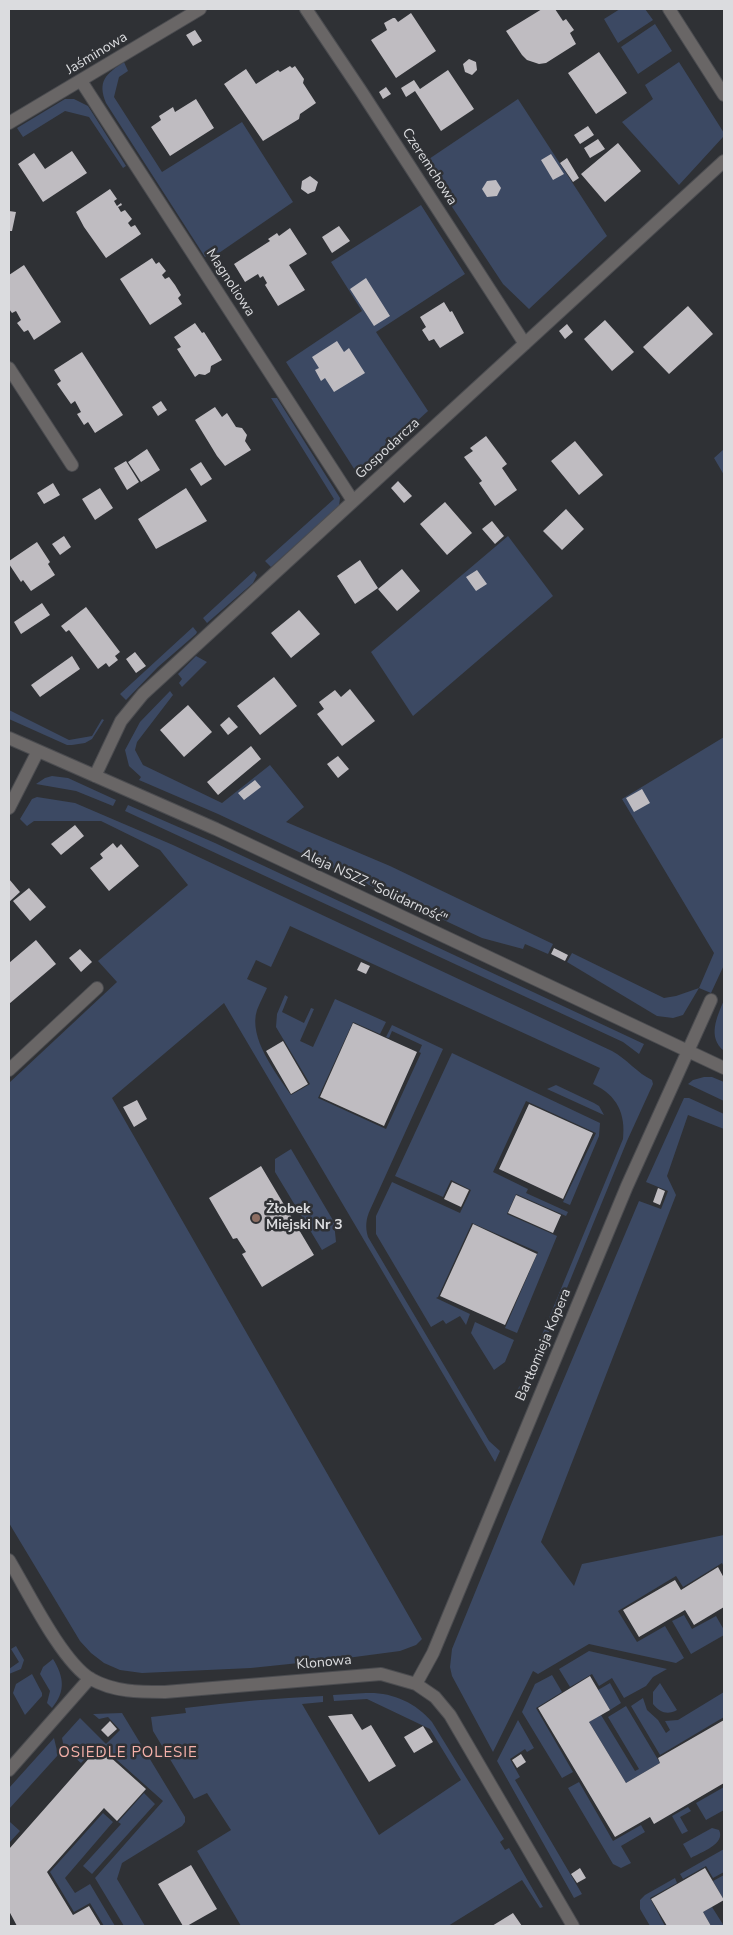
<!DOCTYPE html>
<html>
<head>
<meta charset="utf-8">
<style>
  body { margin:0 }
  #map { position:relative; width:733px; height:1935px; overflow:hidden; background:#2f3135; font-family:"Nunito Sans",sans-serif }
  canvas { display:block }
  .frame { position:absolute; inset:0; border:10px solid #dbdcdf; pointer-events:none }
</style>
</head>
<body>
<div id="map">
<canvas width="733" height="1935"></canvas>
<div class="frame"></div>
</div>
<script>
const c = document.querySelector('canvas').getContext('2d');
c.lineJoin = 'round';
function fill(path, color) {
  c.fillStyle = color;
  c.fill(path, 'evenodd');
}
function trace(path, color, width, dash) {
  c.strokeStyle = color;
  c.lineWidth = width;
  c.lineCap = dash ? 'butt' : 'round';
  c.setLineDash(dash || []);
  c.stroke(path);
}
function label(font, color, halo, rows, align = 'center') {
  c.font = font + ' "Nunito Sans",sans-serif';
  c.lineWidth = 5;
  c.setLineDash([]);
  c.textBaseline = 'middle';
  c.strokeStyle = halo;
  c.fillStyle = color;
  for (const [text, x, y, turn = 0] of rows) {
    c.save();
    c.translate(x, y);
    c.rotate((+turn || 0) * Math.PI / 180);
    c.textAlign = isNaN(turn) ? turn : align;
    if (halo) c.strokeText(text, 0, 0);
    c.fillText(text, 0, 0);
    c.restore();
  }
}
const green = new Path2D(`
  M620,9H645L653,20L618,43L604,19Z
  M655,24L672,51L638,74L621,47Z
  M124,62L128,71L119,77L114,97L162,172L242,122L293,202L216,255L213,251L205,257L106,103C97,81 106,74 124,62Z
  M679,62L724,133L723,137L679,185L622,122L653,99L645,85Z
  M65,99H74L88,106L126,166L123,168L89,117L65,111L23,137L17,128Z
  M518,99L607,236L529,309L503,284L423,163Z
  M421,205L465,274L376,332L428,411L358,475L286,362L362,311L331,262Z
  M271,398H277L340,498L339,506L271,567L265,561L334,499Z
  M724,449V475L714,458Z
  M508,536L553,596L413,716L371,652Z
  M254,571L257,575L253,583L207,623L203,618Z
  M193,627L197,632L196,634L158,667L126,700L120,694Z
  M196,656L207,662L182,687L179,683L182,679L178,674Z
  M170,691L173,695L137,742L135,750L143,765L222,803L270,765L304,807L286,822L390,866L553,944L548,954L525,944L523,949L482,938L218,814L139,780L141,777L129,766L125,750L140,722Z
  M9,710L69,740L92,736L102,719L104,720L92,739L85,743L72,745H67L9,719Z
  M724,737V965L711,993L699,988L683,1015L673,1018L657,1016L567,962L572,953L664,998L676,996L699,988L714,953L622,799Z
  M52,776L68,778L116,800L113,806L76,791L36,784L45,778Z
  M37,797L75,803L173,845L612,1051C627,1059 637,1073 652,1080L653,1084L627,1141L522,1398L514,1394L522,1383L623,1139C626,1114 617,1095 593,1084L600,1068L290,926L271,967L256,960L247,979L267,988C264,995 260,1002 257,1010C248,1038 276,1073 291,1095L310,1084L276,1027L277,1014L285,995L288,997L282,1012L304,1023L311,1008L314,1009L300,1041L313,1047L335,999L386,1022L380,1034L353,1022L318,1098L386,1129L421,1053L419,1052L422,1045L392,1031L389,1038L386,1037L392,1025L443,1049L370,1210C366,1219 365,1227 368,1237L489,1441L500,1451L495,1462L224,1003L112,1098L422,1639L416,1645L400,1651L347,1658L251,1668L142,1673L120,1670L104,1663L91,1653L80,1641L9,1523V1083L117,982L98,961L188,885L160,850L101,821H34L27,826L20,819L32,799Z
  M128,805L215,843L644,1044L639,1054L623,1042L125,811Z
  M724,1000V1051C707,1037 717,1017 724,1000Z
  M452,1053L600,1123L599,1136L570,1205L563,1202L596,1133L526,1101L493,1172L528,1189L526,1193L568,1212L566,1216L516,1194L507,1214L557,1236L517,1333L505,1328L538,1252L472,1223L438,1297L436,1298L470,1314L466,1325L460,1316L446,1324L443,1320L431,1327L376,1234V1216L392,1182L460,1213L471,1190L451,1180L443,1197L395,1176Z
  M704,1077H712L724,1082V1101L688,1084L693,1080Z
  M556,1085L594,1103L599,1106L604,1115L547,1089Z
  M684,1098H689L724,1114V1129L688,1115L667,1176L676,1195L541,1542L574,1586L582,1564L724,1535V1567L722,1563L683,1587L676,1576L618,1611L637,1642L665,1626L684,1658L676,1663L589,1644L538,1674L533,1671L493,1752L452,1676L450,1667L452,1649L512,1502L639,1201L661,1209L668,1191L646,1182Z
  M291,1149L334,1222L336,1242L322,1250L275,1172V1159Z
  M475,1322L514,1340L505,1362L494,1370L471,1333Z
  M684,1615L692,1629L716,1616L724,1630V1635L691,1654L672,1621Z
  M16,1646L24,1660L21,1669L9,1674V1669L19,1662L11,1649Z
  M589,1651L667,1669L653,1677L646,1686L624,1698L612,1678L599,1686L592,1674L570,1687L559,1669Z
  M53,1659C64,1677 66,1691 52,1708L47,1703L50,1691L40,1674L43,1667Z
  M32,1674L42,1693V1696L25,1715L13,1693L16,1684Z
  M552,1675L562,1692L536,1708L573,1772L562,1778L522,1712L535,1684Z
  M610,1683L621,1703L610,1710L598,1690Z
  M660,1683L677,1710C668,1715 660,1713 653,1704V1692Z
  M724,1692V1717L660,1755L631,1706L643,1698L647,1710L658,1720L666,1733L670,1730L665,1721L678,1720Z
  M366,1693C392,1692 415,1702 432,1722L504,1839L500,1842L505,1850L509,1848L543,1907L540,1908L522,1880L448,1926H241L197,1851L231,1830L207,1793L194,1799L153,1731L151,1717L186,1713L185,1708C231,1702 277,1698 323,1696V1702L302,1704L379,1835L461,1780L430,1729L367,1699L334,1701L333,1695Z
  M626,1706L660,1763L626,1783L589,1722L601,1715L635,1771L639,1769L608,1717Z
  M122,1713L185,1817V1822L182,1826L122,1863L117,1879L145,1926H124L95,1878L163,1801L99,1744L81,1763L64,1748L62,1738L80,1718L106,1744L120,1730L108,1717L99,1719L93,1714Z
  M518,1720L534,1748L527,1752L525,1749L510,1759L520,1777L515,1780L582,1894L574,1898L497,1761Z
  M54,1738L58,1755L9,1809V1788Z
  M579,1782L613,1841L641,1825L645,1832L621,1846L631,1863L621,1868L613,1864L568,1788Z
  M724,1787V1810L706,1820L696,1803Z
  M144,1793L155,1804L92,1874L83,1866L121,1824L118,1822Z
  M688,1807L691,1811L680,1817L688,1831L682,1834L672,1816Z
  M103,1813L113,1822L65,1878L75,1893L90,1884L115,1926H104L90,1903L74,1912L50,1872Z
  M10,1822L20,1831L9,1843V1823Z
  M712,1828L719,1830C726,1844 701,1852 691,1858L683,1844Z
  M724,1849V1872L713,1878L706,1866L683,1879L680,1874Z
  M724,1875V1900L713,1881Z
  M675,1878L677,1883L650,1898L665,1926H650L640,1909V1900L645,1895Z
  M712,1907L724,1926H711L703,1912Z`);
const building = new Path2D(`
  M542,9H555L563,21L566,19L574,30L570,33L576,44L546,63L539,64L527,60L522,55L506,31Z
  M411,13L436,51L396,78L371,40L387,30L384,23L393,18H395L398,22Z
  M195,30L202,41L193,46L186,35Z
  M599,52L627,93L596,114L568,73Z
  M469,59L476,62L477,70L472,75L465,72L463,64Z
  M290,66L292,68L295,66L304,79L303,83L316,103L300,114L299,119L263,141L224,84L246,69L256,84L278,70L280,72Z
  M448,70L474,109L441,131L415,91L406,97L401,88L414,80L420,89Z
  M386,87L391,94L383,99L379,92Z
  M196,99L214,128L170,156L151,127L161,120L159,116L173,107L175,112Z
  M588,126L594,135L580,144L574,135Z
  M598,139L605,149L590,158L584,148Z
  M618,143L641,171L605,202L581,174Z
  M72,151L87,173L43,202L18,164L34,153L45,169Z
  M551,154L564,174L553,180L541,160Z
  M567,158L579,178L573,182L560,163Z
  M310,176L318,182L315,191L308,194L301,189L302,181Z
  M496,180L501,188L497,196L487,197L482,189L487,181Z
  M110,189L117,199L114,201L117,206L121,203L122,205L118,207L121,212L125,210L132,219L128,223L131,227L135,225L141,234L106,258L84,227L76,212Z
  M9,211L16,212L12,231H9Z
  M339,226L350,241L332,253L322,237Z
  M290,228L307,254L289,265L305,290L278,306L265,285L267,283L263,276L260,278L258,274L245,282L234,264L270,241L268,239L277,233L279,236Z
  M152,258L156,264L159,262L166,271L162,275L165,279L169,277L175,285L181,295L178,298L182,304L150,325L120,279Z
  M24,265L61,322L34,340L28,330L24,332L17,323L21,320L16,311L12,313L9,309V275Z
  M366,278L390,316L374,326L350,289Z
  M444,302L450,312L452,311L464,333L440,348L434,339L429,341L422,330L426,327L420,317Z
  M688,306L713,334L669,374L643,347Z
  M605,320L634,352L612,371L584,339Z
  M195,323L202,333L204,332L222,360L211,366L210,372L205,375L199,374L195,377L177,349L181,347L174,337Z
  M567,324L573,332L565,339L559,331Z
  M337,341L344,352L349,348L365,373L334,392L325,378L321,381L315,370L319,368L312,357Z
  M82,352L123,415L95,433L88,422L84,425L77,414L81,412L75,401L71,404L57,384L61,381L54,370Z
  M161,401L167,410L158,416L152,407Z
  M215,407L222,417L227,413L236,427L242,428L247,435L245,441L251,450L225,466L217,456L195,420Z
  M486,436L507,464L502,468L517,490L495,506L479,483L482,481L464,457L473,451L470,448Z
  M575,441L603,475L579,495L551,461Z
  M147,449L160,470L141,482L128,462Z
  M126,461L139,482L127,490L114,468Z
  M201,462L212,479L201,486L190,469Z
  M398,481L412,496L404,503L391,488Z
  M53,483L60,495L44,504L37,493Z
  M100,488L113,508L95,520L82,499Z
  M186,488L207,521L156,549L138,519Z
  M445,502L472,533L447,555L420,524Z
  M566,509L584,529L562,550L543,531Z
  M492,521L504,536L495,544L482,529Z
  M64,536L71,547L60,555L52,544Z
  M37,542L50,562L48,564L55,575L31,591L23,580L21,582L9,564V561Z
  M360,560L378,588L355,604L337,576Z
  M402,569L420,591L397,611L378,589Z
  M477,570L487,584L476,591L466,577Z
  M42,603L50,615L21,634L14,622Z
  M86,607L120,652L115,656L118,660L109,667L106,663L98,669L69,630L66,632L61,626Z
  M299,610L320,634L291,658L271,633Z
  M135,652L146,666L136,673L126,659Z
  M72,656L80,669L40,697L31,685Z
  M274,677L297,706L260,735L237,706Z
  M350,689L375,721L342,746L317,714L324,709L319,702L335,690L341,697Z
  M188,705L212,732L184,757L160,730Z
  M229,717L238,727L228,735L220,725Z
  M251,746L261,759L218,795L207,782Z
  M338,756L349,769L338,778L327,764Z
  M255,780L261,787L244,800L238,793Z
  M642,789L650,803L634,812L626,798Z
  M75,825L84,836L61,855L51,844Z
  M113,843L117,848L121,844L139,866L109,891L90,868L103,858L100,854Z
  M9,879L20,892L9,902Z
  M29,888L46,907L30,921L13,901Z
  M36,940L56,964L9,1004V963Z
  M554,948L568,955L565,961L551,954Z
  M80,949L92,962L81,972L69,958Z
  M361,962L370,966L366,974L357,970Z
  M353,1023L417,1052L384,1126L320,1097Z
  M283,1041L308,1084L291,1094L266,1051Z
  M137,1100L147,1119L134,1127L123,1107Z
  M529,1104L593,1133L563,1199L499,1169Z
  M261,1166L314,1255L262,1287L242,1254L246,1252L237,1238L233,1239L209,1198Z
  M452,1182L469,1190L461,1207L444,1199Z
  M658,1188L665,1191L660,1205L653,1202Z
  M516,1195L561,1215L553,1233L508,1213Z
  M473,1224L537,1254L505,1325L440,1296Z
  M718,1567L724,1578V1607L694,1625L685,1610L639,1637L623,1610L675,1580L681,1590Z
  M590,1676L610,1710L589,1722L626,1783L660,1763L658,1758L724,1720V1783L654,1824L650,1817L615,1837L538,1708Z
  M352,1714L362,1730L371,1725L396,1766L369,1782L328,1716Z
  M110,1721L117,1729L108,1737L101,1730Z
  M423,1726L433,1742L414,1753L404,1737Z
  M99,1747L146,1789L117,1821L104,1808L47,1872L73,1915L89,1906L101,1926H17L9,1911V1849Z
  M521,1754L526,1762L517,1768L512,1760Z
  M191,1865L217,1909L187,1926H183L158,1884Z
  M580,1868L586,1878L577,1883L571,1874Z
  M705,1868L724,1900L703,1912L711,1926H667L651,1899Z
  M513,1913L522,1926H492Z`);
const minor = new Path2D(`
  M306,9L361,91L525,344
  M669,9L724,95
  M81,81L353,501
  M9,123L200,9
  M9,368L72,465
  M9,738L216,829L724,1068
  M95,776L121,721L143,694L724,161
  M9,808L38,751
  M9,1070L97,988
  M9,1560C27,1590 62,1662 91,1679C114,1692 139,1692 165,1692L381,1674L416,1684L435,1697L450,1715L573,1926
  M416,1684L433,1653L627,1186L711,1000
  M9,1770L90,1678`);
const markers = [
  [256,1218,5,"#8d6e63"]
];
const streetNames = [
  ["Jaśminowa",97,54,-31],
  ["Czeremchowa",429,167,57],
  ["Magnoliowa",230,283,57],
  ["Gospodarcza",388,449,-43],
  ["Aleja NSZZ \"Solidarność\"",374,887,25],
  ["Bartłomieja Kopera",544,1345,-67],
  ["Klonowa",324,1663,-5]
];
const poiNames = [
  ["Żłobek",266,1210],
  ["Miejski Nr 3",266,1226]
];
const neighbourhoodNames = [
  ["OSIEDLE POLESIE",128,1753]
];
fill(green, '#3c4963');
fill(building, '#bfbcc1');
trace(minor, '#4b4c50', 14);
trace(minor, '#696666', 12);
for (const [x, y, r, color] of markers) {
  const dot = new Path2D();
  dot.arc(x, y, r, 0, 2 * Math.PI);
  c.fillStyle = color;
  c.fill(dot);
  trace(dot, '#2f3135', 2);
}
label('14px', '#dbdcdf', '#2f3135', streetNames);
label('bold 14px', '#dbdcdf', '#2f3135', poiNames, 'left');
c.letterSpacing = '1px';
label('15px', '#f5b1aa', '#2f3135', neighbourhoodNames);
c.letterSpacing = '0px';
</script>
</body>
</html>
